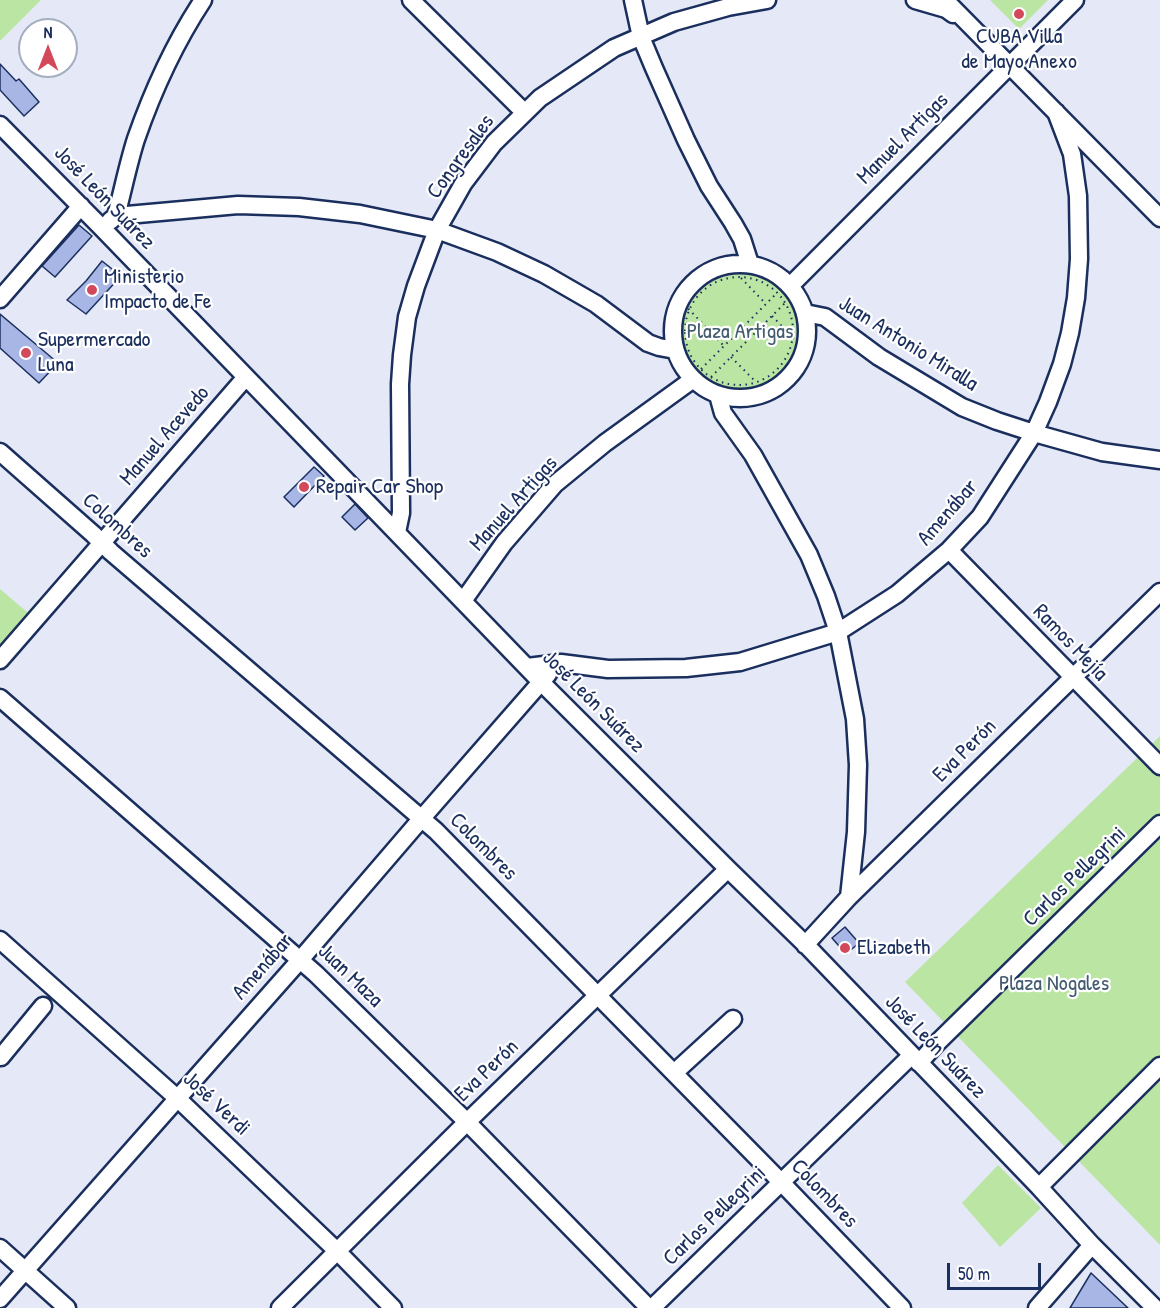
<!DOCTYPE html>
<html>
<head>
<meta charset="utf-8">
<style>
  body { margin:0 }
  #map { position:relative; width:1160px; height:1308px; overflow:hidden; background:#e5e9f7; font-family:"Patrick Hand",sans-serif }
  canvas { display:block }
  .north { position:absolute; left:18px; top:18px; width:60px; height:60px; box-sizing:border-box; background:#fff; border:2px solid #a4acbf; border-radius:50%; rotate:0deg; font-size:16px; font-weight:700; line-height:24px; text-align:center; color:#1b2f5e }
  .north::after { content:''; display:block; margin:auto; width:21px; height:27px; background:#d1495b; clip-path:polygon(50% 0,100% 100%,50% 72%,0 100%) }
  .scale { position:absolute; left:947px; top:1263px; width:94px; height:27px; box-sizing:border-box; border:3px solid #1b2f5e; border-top:0; padding-left:8px; font-size:18px; line-height:21px; white-space:nowrap; color:#1b2f5e; -webkit-text-stroke:4px #fff; paint-order:stroke }
</style>
</head>
<body>
<div id="map">
<canvas width="1160" height="1308"></canvas>
<div class="north">N</div>
<div class="scale">50 m</div>
</div>
<script>
const c = document.querySelector('canvas').getContext('2d');
c.lineJoin = 'round';
function fill(path, color) {
  c.fillStyle = color;
  c.fill(path, 'evenodd');
}
function trace(path, color, width, dash) {
  c.strokeStyle = color;
  c.lineWidth = width;
  c.lineCap = dash ? 'butt' : 'round';
  c.setLineDash(dash || []);
  c.stroke(path);
}
function label(font, color, halo, rows, align = 'center') {
  c.font = font + ' "Patrick Hand",sans-serif';
  c.lineWidth = 4.5;
  c.setLineDash([]);
  c.textBaseline = 'middle';
  c.strokeStyle = halo;
  c.fillStyle = color;
  for (const [text, x, y, turn = 0] of rows) {
    c.save();
    c.translate(x, y);
    c.rotate((+turn || 0) * Math.PI / 180);
    c.textAlign = isNaN(turn) ? turn : align;
    if (halo) c.strokeText(text, 0, 0);
    c.fillText(text, 0, 0);
    c.restore();
  }
}
const green = new Path2D(`
  M0,0H41L0,41Z
  M990,0H1048L1019,29Z
  M683 332a58 58 0 1 1 116 0a58 58 0 1 1-116 0Z
  M0,589L33,617L0,656Z
  M1160,736V1245L905,982Z
  M998,1165L1041,1208L1000,1247L962,1203Z`);
const building = new Path2D(`
  M0,64L16,81L19,79L39,102L24,116L0,90Z
  M79,225L92,236L55,277L42,266Z
  M102,261L121,276L86,314L67,300L86,281Z
  M0,314L58,363L39,383L0,348Z
  M314,467L324,476L294,507L284,497Z
  M355,504L368,518L355,530L342,517Z
  M845,927L859,943L846,954L832,938Z
  M1091,1273L1128,1308H1070Z`);
const path = new Path2D(`
  M685 331a54 54 0 1 1 108 0a54 54 0 1 1-108 0Z
  M741,278L766,304
  M680,300L724,346
  M772,316L805,350
  M731,357L756,382
  M701,369L777,293
  M711,377L785,303`);
const minor = new Path2D(`
  M411,0L524,112
  M633,0L641,37L654,68L686,140L709,186L733,223L742,239L750,264
  M915,0L946,9L953,14
  M945,0L1160,218
  M0,125L102,228L541,682L728,869L808,947L1039,1187L1092,1245L1155,1308
  M116,216L238,205L299,207L360,214L437,230L497,252L544,274L596,304L648,343L659,347L675,350
  M110,221L116,216C123,190 128,164 136,139C152,93 176,41 203,0
  M673 331a67 67 0 1 1 134 0a67 67 0 1 1-134 0Z
  M790,286L1075,0
  M0,299L81,206
  M805,313L825,317L879,357L962,407L997,421L1034,433L1102,452L1160,460
  M718,395L723,413L753,455L809,555L826,596L838,632L855,719L858,765L856,832L849,897
  M0,452L93,534L111,552L436,831L781,1182L902,1308
  M397,532L401,513L400,384L402,355L407,317L416,286L437,230L463,184L494,143L540,98L614,48L674,22L728,7L767,0
  M949,550L1160,766
  M463,601L504,543L555,484L605,443L692,380
  M0,660L246,377
  M527,667L561,663L608,669L686,668L740,662L838,632L897,594L949,550L980,517L1034,433L1048,402L1062,364L1070,333L1076,298L1079,259L1078,196L1072,154L1056,112
  M0,698L316,974L467,1122L649,1308
  M0,940L177,1098L337,1251L393,1308
  M805,945L849,897L1160,592
  M0,1056L1,1057L43,1006
  M919,1063L937,1043L1160,824
  M674,1073L733,1019
  M1039,1187L1160,1066
  M0,1248L67,1308
  M0,1299L300,960L422,818L548,674
  M280,1308L467,1122L728,869
  M652,1308L912,1055
  M1037,1308L1092,1245`);
const markers = [
  [1019,14,6,"#d1495b"],
  [92,290,6,"#d1495b"],
  [26,353,6,"#d1495b"],
  [304,487,6,"#d1495b"],
  [845,948,6,"#d1495b"]
];
const poiNames = [
  ["CUBA Villa",1019,37,"center"],
  ["de Mayo Anexo",1019,62,"center"],
  ["Ministerio",104,277],
  ["Impacto de Fe",104,302],
  ["Supermercado",38,340],
  ["Luna",38,365],
  ["Repair Car Shop",316,487],
  ["Elizabeth",857,948]
];
const streetNames = [
  ["Manuel Artigas",903,139,-45],
  ["Congresales",461,157,-54],
  ["José León Suárez",104,198,46],
  ["Juan Antonio Miralla",908,344,32],
  ["Manuel Acevedo",165,436,-49],
  ["Manuel Artigas",514,504,-48],
  ["Amenábar",948,513,-49],
  ["Colombres",117,526,42],
  ["Ramos Mejía",1070,643,46],
  ["José León Suárez",593,702,45],
  ["Eva Perón",965,751,-45],
  ["Colombres",483,847,45],
  ["Carlos Pellegrini",1075,877,-44],
  ["Amenábar",263,967,-49],
  ["Juan Maza",350,976,44],
  ["José León Suárez",935,1047,46],
  ["Eva Perón",487,1071,-44],
  ["José Verdi",216,1104,43],
  ["Colombres",824,1194,46],
  ["Carlos Pellegrini",715,1216,-44]
];
const parkNames = [
  ["Plaza Artigas",740,332],
  ["Plaza Nogales",1054,984]
];
fill(green, '#bbe5a2');
fill(building, '#a7b6e5');
trace(building, '#1b2f5e', 1.5);
trace(minor, '#1b2f5e', 21);
trace(path, '#1b2f5e', 2, [1.5, 4.5]);
trace(minor, '#fff', 16);
for (const [x, y, r, color] of markers) {
  const dot = new Path2D();
  dot.arc(x, y, r, 0, 2 * Math.PI);
  c.fillStyle = color;
  c.fill(dot);
  trace(dot, '#fff', 2);
}
label('22px', '#1b2f5e', '#fff', poiNames, 'left');
label('22px', '#1b2f5e', '#fff', streetNames);
label('22px', '#435c6f', '#fff', parkNames);
</script>
</body>
</html>
